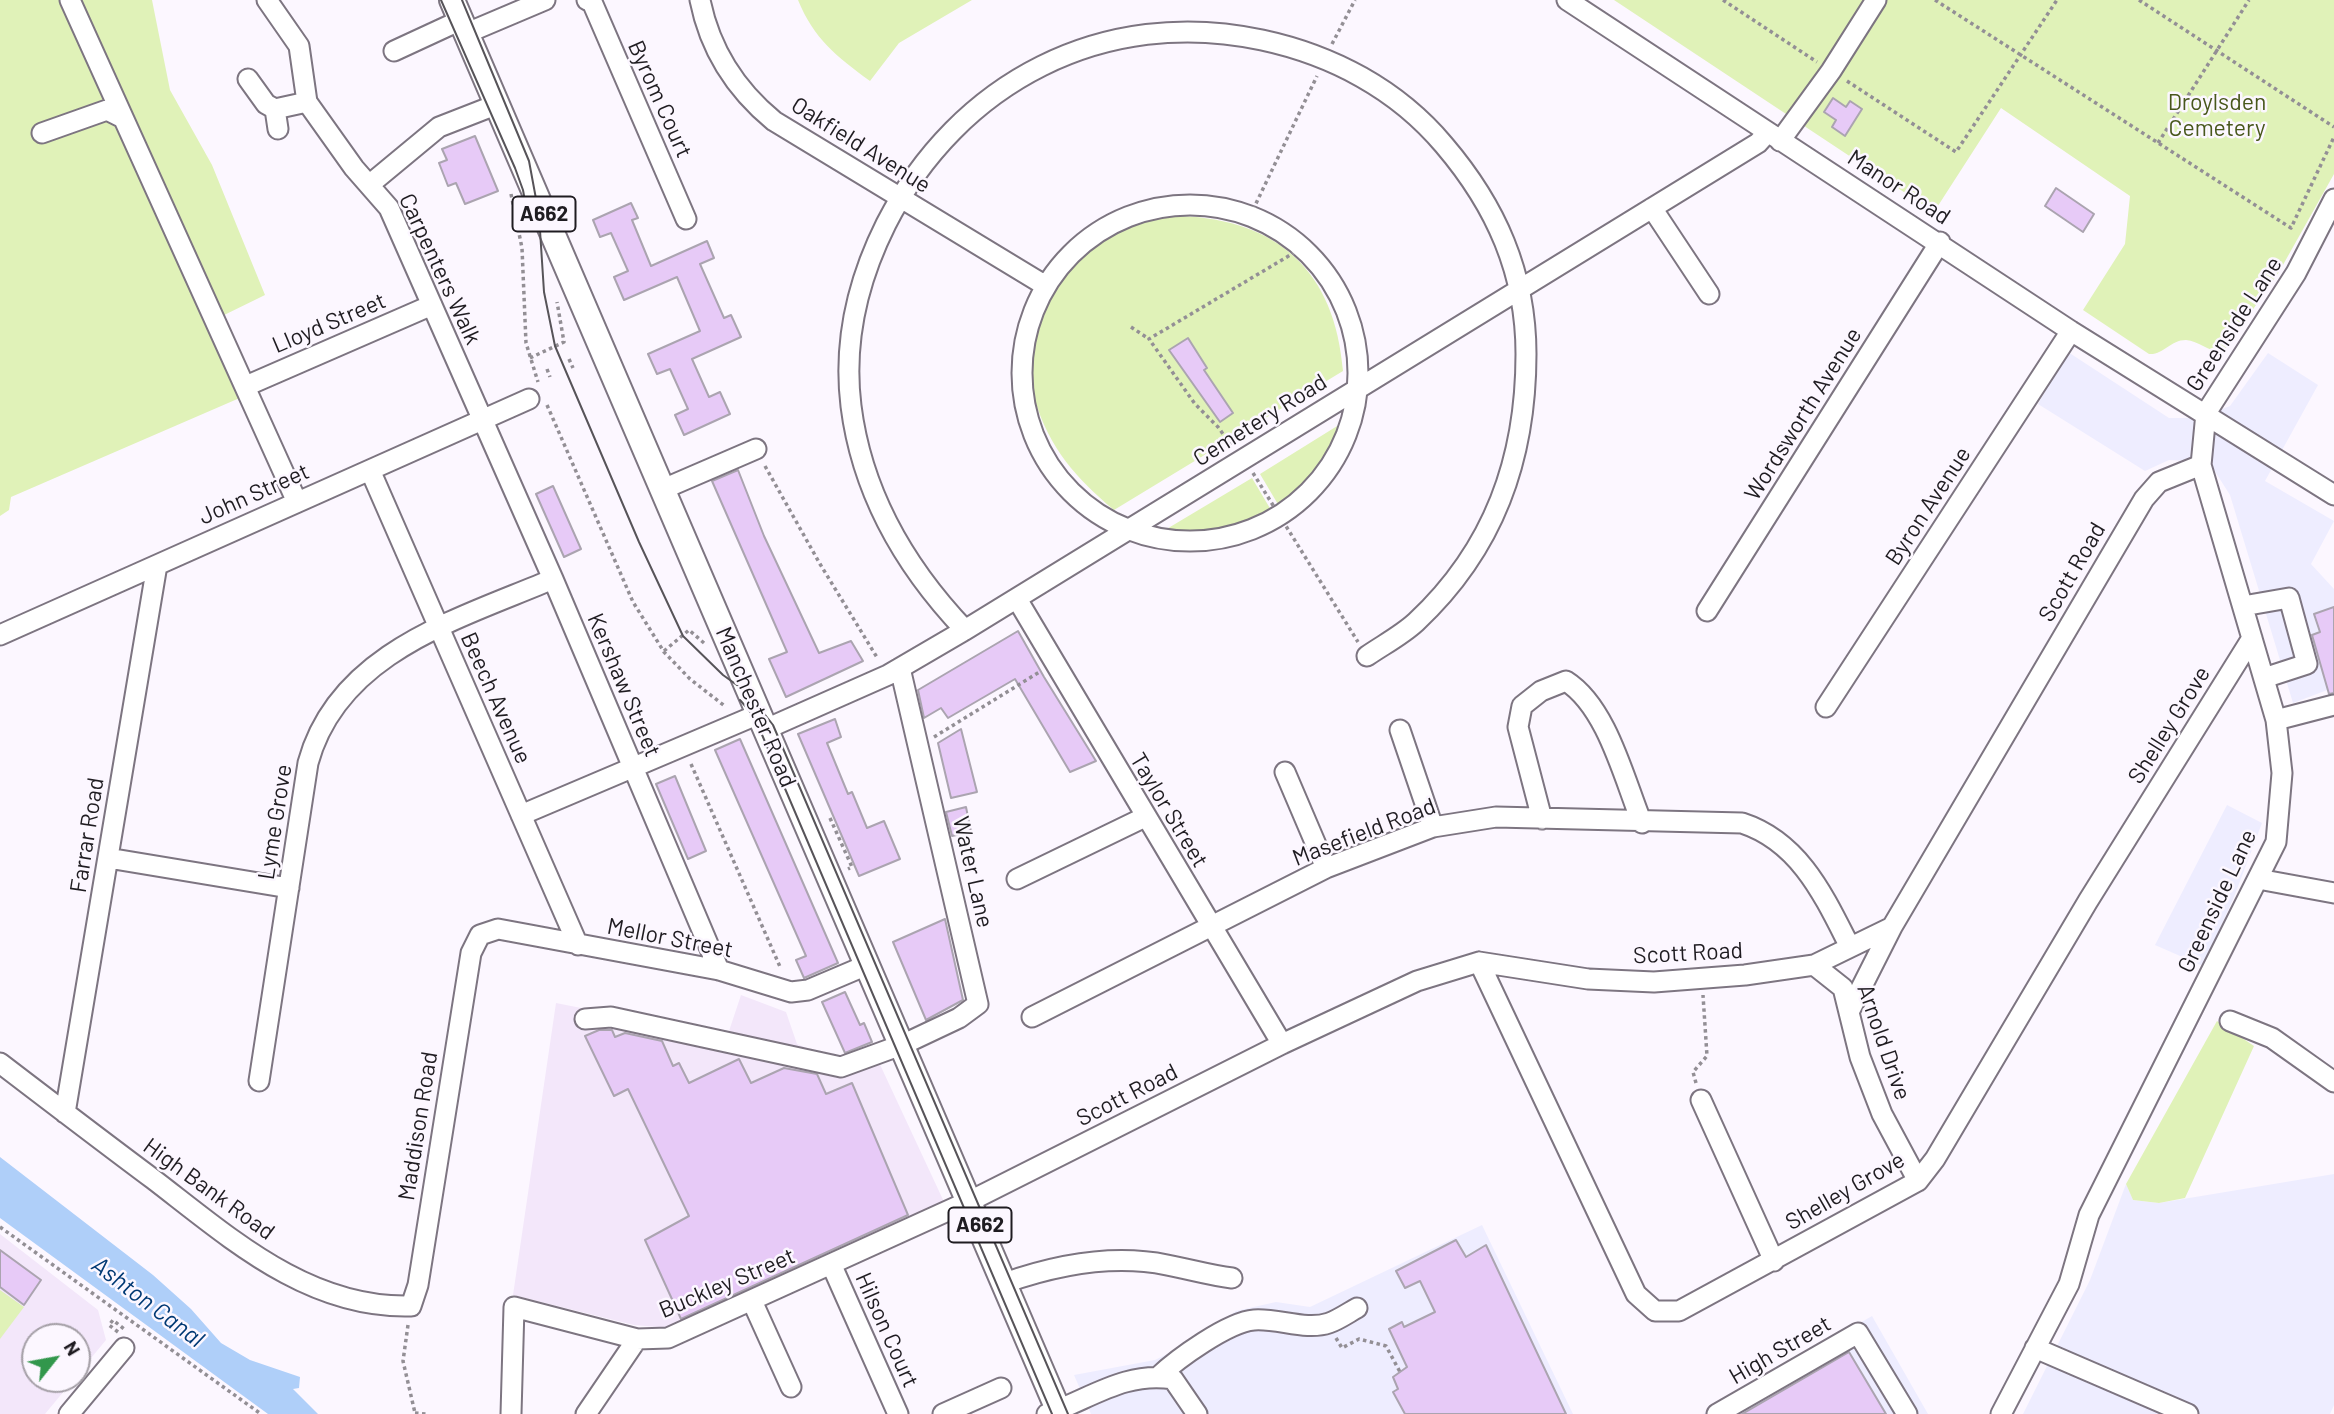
<!DOCTYPE html>
<html>
<head>
<meta charset="utf-8">
<style>
  body { margin:0 }
  #map { position:relative; width:2334px; height:1414px; overflow:hidden; background:#fcf7ff; font-family:Barlow,sans-serif }
  canvas { display:block }
  .north { position:absolute; left:21px; top:1323px; width:70px; height:70px; box-sizing:border-box; background:#fcf7ff; border:2px solid #a49fa6; border-radius:50%; rotate:59deg; font-size:19px; font-weight:700; line-height:28px; text-align:center; color:#1f1c21 }
  .north::after { content:''; display:block; margin:auto; width:24px; height:32px; background:#32974c; clip-path:polygon(50% 0,100% 100%,50% 72%,0 100%) }
</style>
</head>
<body>
<div id="map">
<canvas width="2334" height="1414"></canvas>
<div class="north">N</div>
</div>
<script>
const c = document.querySelector('canvas').getContext('2d');
c.lineJoin = 'round';
function fill(path, color) {
  c.fillStyle = color;
  c.fill(path, 'evenodd');
}
function trace(path, color, width, dash) {
  c.strokeStyle = color;
  c.lineWidth = width;
  c.lineCap = dash ? 'butt' : 'round';
  c.setLineDash(dash || []);
  c.stroke(path);
}
function label(font, color, halo, rows, align = 'center') {
  c.font = font + ' Barlow,sans-serif';
  c.lineWidth = 5;
  c.setLineDash([]);
  c.textBaseline = 'middle';
  c.strokeStyle = halo;
  c.fillStyle = color;
  for (const [text, x, y, turn = 0] of rows) {
    c.save();
    c.translate(x, y);
    c.rotate((+turn || 0) * Math.PI / 180);
    c.textAlign = isNaN(turn) ? turn : align;
    if (halo) c.strokeText(text, 0, 0);
    c.fillText(text, 0, 0);
    c.restore();
  }
}
const commercial = new Path2D(`
  M2068,352L2169,418H2200L2230,406L2268,353L2318,385L2265,481L2334,521L2311,564L2334,589V683L2330,689L2293,703L2230,495L2209,462L2169,460L2145,471L2038,404Z
  M2227,805L2262,823L2234,897L2203,966L2155,945Z
  M2334,1174V1405L2330,1414H2023L2090,1280L2126,1184L2133,1200L2159,1203Z
  M1482,1225L1573,1414H1091L1074,1375L1155,1360L1193,1341L1236,1311L1276,1302L1310,1307Z
  M1872,1316L1928,1414H1703Z`);
const built = new Path2D(`
  M741,995L786,1012L797,1044L844,1063L876,1056L945,1204L670,1328L634,1325L513,1295L556,1003L727,1037Z
  M0,1234L98,1310L106,1340L77,1375V1337H35V1379H74L45,1414H0Z`);
const green = new Path2D(`
  M0,0H152L170,90L212,165L265,295L216,319L242,397L11,497L9,510L0,516Z
  M798,0H972L899,43L870,81C836,56 814,39 798,0Z
  M1614,0H2334V174L2279,272L2224,351C2210,354 2200,341 2186,340C2170,340 2164,355 2149,354L2083,310L2125,244L2130,196L2001,108L1934,212Z
  M1181,216C1279,220 1335,272 1343,371L1114,510C1077,479 1049,448 1035,400C1019,344 1054,272 1100,242C1125,225 1152,219 1181,216Z
  M1342,423L1313,474L1279,506L1260,474Z
  M1252,478L1271,510C1239,529 1202,535 1165,530Z
  M2217,1021L2254,1046L2185,1198L2159,1203L2133,1200L2126,1184Z
  M0,1290L24,1307L0,1339Z`);
const water = new Path2D(`
  M0,1157L153,1275L191,1309L221,1343L250,1360L300,1377L299,1388L293,1389L318,1414H268L0,1218Z`);
const building = new Path2D(`
  M1833,98L1846,107L1850,101L1862,109L1845,136L1832,127L1836,120L1824,112Z
  M475,136L498,191L465,204L456,183L448,186L439,163L447,160L442,149Z
  M2056,188L2094,214L2083,232L2045,206Z
  M631,203L638,218L632,220L651,266L707,241L714,258L700,264L724,318L731,315L741,337L692,359L709,397L720,392L730,414L684,435L675,415L688,409L670,369L657,374L648,354L700,331L677,277L624,300L614,277L628,271L611,233L600,237L593,220Z
  M1188,338L1207,368L1204,370L1233,413L1220,422L1169,350Z
  M738,470L764,536L819,653L851,641L863,661L786,697L769,659L787,652L712,481Z
  M553,486L581,549L564,557L536,494Z
  M2334,607V693L2329,694L2312,635L2320,632L2314,614Z
  M1018,631L1044,677L1096,761L1070,772L1015,679L948,718L941,708L924,718L918,690Z
  M835,719L841,737L827,743L848,794L852,792L867,828L884,821L900,859L859,876L798,734Z
  M961,729L977,792L951,798L938,743Z
  M740,739L838,963L804,978L796,960L806,956L715,750Z
  M675,776L706,851L688,859L656,784Z
  M966,807L971,832L952,836L946,812Z
  M945,919L963,1000L926,1020L893,942Z
  M845,992L860,1025L864,1023L872,1042L845,1053L822,1002Z
  M599,1030H612L615,1037L625,1033L662,1041L673,1066L679,1063L689,1083L739,1059L751,1083L784,1068L817,1074L826,1094L852,1083L908,1215L681,1319L645,1240L689,1216L628,1089L614,1096L585,1036Z
  M1456,1240L1466,1257L1486,1245L1566,1414H1405L1393,1392L1398,1389L1393,1377L1407,1367L1389,1329L1402,1322L1404,1327L1435,1312L1420,1281L1405,1288L1396,1271Z
  M0,1250L41,1280L24,1305L0,1287Z
  M1849,1352L1886,1414H1742Z`);
const path = new Path2D(`
  M1723,0L1817,62
  M1935,0L2291,228L2334,137
  M2139,0L2334,127
  M1332,44L1355,0
  M1847,81L1956,152L2057,0
  M2158,143L2249,0
  M511,194L522,248L526,343L538,382
  M1250,216L1317,76
  M1131,327L1149,339
  M530,358L564,342L557,302
  M569,359L573,368
  M547,369L550,377
  M547,405L633,602L664,652L690,679L726,707
  M1231,445L1218,427L1195,404L1149,339L1302,248
  M765,466L820,564L878,659
  M1253,473L1358,642
  M664,651L689,630L704,643
  M934,737L1041,671
  M691,764L781,969
  M830,818L852,867L848,869
  M1696,1083L1693,1072L1707,1056L1703,995
  M0,1227L261,1414
  M408,1325L403,1361L415,1413
  M118,1332L109,1325L113,1320L124,1329
  M1336,1338L1342,1348L1359,1339L1386,1346L1400,1372
  M415,1413L426,1414`);
const minor = new Path2D(`
  M70,0L297,502
  M267,0L299,46L307,102L354,168L389,208L553,579L719,970
  M587,0L592,2L686,219
  M700,0C710,50 735,89 774,121L1046,286
  M1567,0L2071,331L2334,495
  M467,33L545,0
  M394,51L461,20
  M248,79L266,104L275,109L307,102
  M275,109L278,129
  M42,133L107,110L121,117
  M1780,141L1831,71L1876,0
  M369,185L439,127L498,104
  M1022 373a168 168 0 1 1 336 0a168 168 0 1 1-336 0Z
  M1652,208L1709,294
  M246,386L432,305
  M370,470L578,945
  M661,490L756,449
  M1017,599L1282,1044
  M2243,606L2289,598L2307,664L2264,678
  M1707,611L1940,242
  M965,630C905,567 862,493 851,406C843,341 857,282 886,224C958,82 1104,6 1262,40C1332,55 1397,89 1444,145C1496,206 1526,273 1526,354C1526,459 1494,549 1416,622C1402,635 1383,645 1367,656
  M0,635L529,399
  M1826,707L2071,331
  M2276,720L2334,705
  M766,729L888,675L965,630L1758,143L1767,133
  M1400,730L1433,827
  M1285,772L1326,868
  M521,815L759,714
  M1542,819L1518,727L1522,706L1541,691L1566,681C1607,707 1624,779 1642,823
  M108,858L289,888
  M1017,879L1145,817
  M2258,879L2334,893
  M1479,962L1636,1294L1655,1311H1679L1918,1181L1935,1159L2088,901L2252,638
  M1814,965L1843,988L1860,1057L1882,1114L1918,1181
  M1849,1012L1892,927
  M1032,1017L1326,868L1433,827L1496,817L1742,823C1800,842 1824,896 1850,947
  M585,1019L611,1017L841,1067L904,1044L959,1018L978,1004L900,668
  M2230,1021L2272,1038L2334,1082
  M0,1063C51,1102 102,1141 153,1179C230,1238 308,1309 411,1306L418,1285L471,953L480,935L498,929L719,970L791,992L808,990L867,965
  M259,1081L308,763C338,652 459,619 553,579
  M1701,1100L1774,1261
  M65,1113L157,565
  M832,1266L898,1414
  M1005,1283C1056,1265 1113,1254 1167,1265C1189,1269 1209,1275 1232,1278
  M752,1301L791,1387
  M2035,1348L2188,1414
  M1158,1377C1177,1359 1228,1322 1254,1320C1278,1318 1306,1331 1329,1323C1338,1320 1348,1313 1357,1308
  M69,1414L124,1348
  M511,1414L514,1307L637,1339L668,1338L976,1198L1282,1044L1417,981L1479,962L1588,979L1654,982L1745,975L1814,965L1892,927L2144,499L2159,482L2201,465
  M586,1414L637,1339
  M943,1414L1001,1388
  M1047,1414C1090,1399 1125,1371 1173,1379L1197,1414
  M1717,1414L1858,1333L1907,1414
  M2001,1414L2069,1284L2089,1215L2276,842L2282,773L2276,720L2201,465L2206,413L2296,273L2334,199`);
const major = new Path2D(`
  M452,0L1060,1414`);
const tram = new Path2D(`
  M441,0L515,168L523,190L530,229
  M462,0L529,161L539,215L544,292L555,346L639,542L683,636L723,675L748,693L773,725L1068,1414
  M740,700L754,716L1052,1414`);
const shields = [
  [544,214,63],
  [980,1225,63]
];
const shieldNames = [
  ["A662",544,214],
  ["A662",980,1225]
];
const streetNames = [
  ["Byrom Court",660,99,66],
  ["Oakfield Avenue",861,145,32],
  ["Manor Road",1899,187,33],
  ["Carpenters Walk",440,269,65],
  ["Lloyd Street",329,323,-23],
  ["Greenside Lane",2234,324,-57],
  ["Wordsworth Avenue",1803,414,-58],
  ["Cemetery Road",1260,420,-32],
  ["John Street",254,494,-24],
  ["Byron Avenue",1928,506,-57],
  ["Scott Road",2072,572,-60],
  ["Kershaw Street",624,685,67],
  ["Beech Avenue",496,698,66],
  ["Manchester Road",756,707,67],
  ["Shelley Grove",2169,725,-58],
  ["Taylor Street",1169,810,59],
  ["Lyme Grove",275,822,-81],
  ["Masefield Road",1364,832,-21],
  ["Farrar Road",87,835,-81],
  ["Water Lane",973,872,77],
  ["Greenside Lane",2217,901,-65],
  ["Mellor Street",670,938,11],
  ["Scott Road",1688,953,-3],
  ["Arnold Drive",1884,1042,71],
  ["Scott Road",1127,1095,-27],
  ["Maddison Road",418,1126,-81],
  ["High Bank Road",209,1189,36],
  ["Shelley Grove",1845,1191,-30],
  ["Buckley Street",727,1283,-23],
  ["Hilson Court",887,1330,66],
  ["High Street",1780,1350,-30]
];
const parkNames = [
  ["Droylsden",2217,102],
  ["Cemetery",2217,128]
];
const waterNames = [
  ["Ashton Canal",148,1302,37]
];
fill(commercial, '#eeedff');
fill(built, '#f3e7fa');
fill(green, '#e0f2b8');
fill(water, '#afcff9');
fill(building, '#e7caf7');
trace(building, '#aba4b0', 2);
trace(minor, '#7d7581', 23);
trace(major, '#7d7581', 28);
trace(path, '#938f95', 3.5, [3.5, 3.5]);
trace(minor, '#fff', 19);
trace(major, '#fff', 24);
trace(tram, '#575459', 2);
for (const [x, y, w] of shields) {
  const box = new Path2D();
  box.roundRect(x - w / 2, y - 17.5, w, 35, 5);
  c.fillStyle = '#fcf7ff';
  c.fill(box);
  trace(box, '#1f1c21', 2);
}
label('bold 21px', '#1f1c21', null, shieldNames);
label('23px', '#1f1c21', '#fcf7ff', streetNames);
label('23px', '#48571b', '#fcf7ff', parkNames);
label('italic 24px', '#003974', '#fcf7ff', waterNames);
</script>
</body>
</html>
